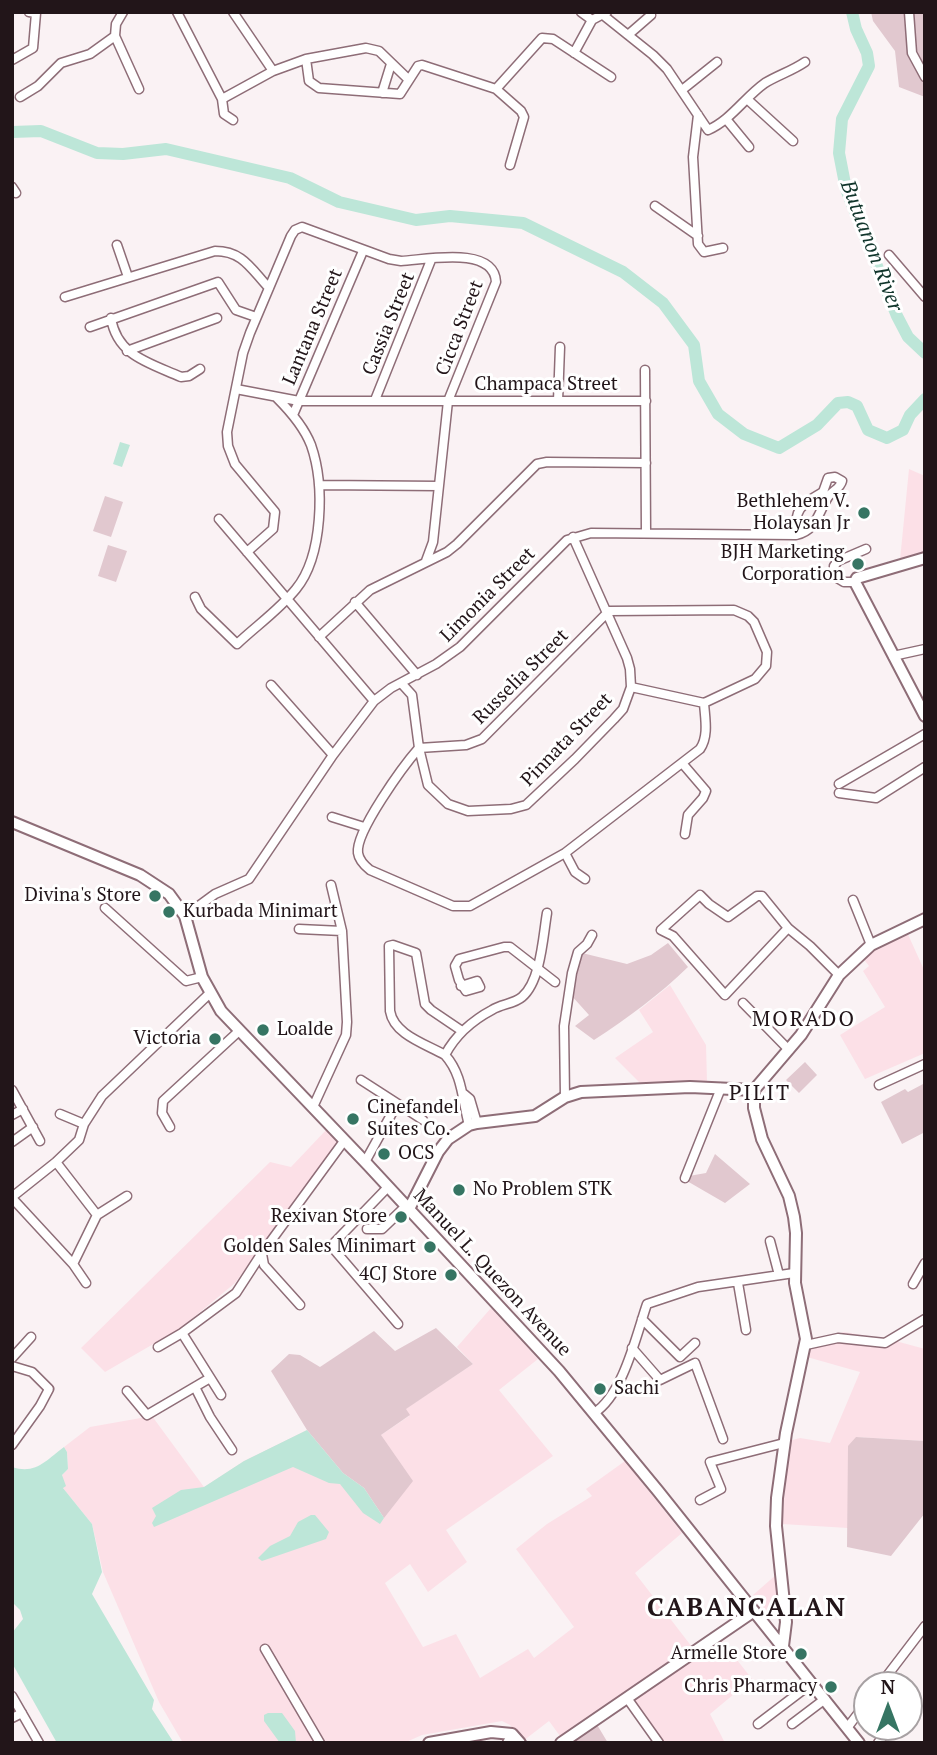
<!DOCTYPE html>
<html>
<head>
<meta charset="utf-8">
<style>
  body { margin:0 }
  #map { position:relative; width:937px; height:1755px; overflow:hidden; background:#faf2f4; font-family:"PT Serif",serif }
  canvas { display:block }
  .frame { position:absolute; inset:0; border:14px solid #221519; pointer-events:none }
  .north { position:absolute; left:853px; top:1671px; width:70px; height:70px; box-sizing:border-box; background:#fff; border:2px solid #a7a1a3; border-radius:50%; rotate:0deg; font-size:19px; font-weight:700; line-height:28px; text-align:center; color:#221519 }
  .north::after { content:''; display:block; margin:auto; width:24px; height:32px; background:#367563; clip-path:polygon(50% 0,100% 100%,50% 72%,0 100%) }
</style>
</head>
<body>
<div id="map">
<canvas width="937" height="1755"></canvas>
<div class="frame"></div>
<div class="north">N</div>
</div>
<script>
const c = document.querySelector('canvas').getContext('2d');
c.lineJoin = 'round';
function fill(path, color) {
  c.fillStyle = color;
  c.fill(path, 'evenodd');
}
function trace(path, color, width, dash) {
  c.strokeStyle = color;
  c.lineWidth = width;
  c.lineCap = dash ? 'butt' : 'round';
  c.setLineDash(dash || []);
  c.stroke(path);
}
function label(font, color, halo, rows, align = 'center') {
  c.font = font + ' "PT Serif",serif';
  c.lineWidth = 6;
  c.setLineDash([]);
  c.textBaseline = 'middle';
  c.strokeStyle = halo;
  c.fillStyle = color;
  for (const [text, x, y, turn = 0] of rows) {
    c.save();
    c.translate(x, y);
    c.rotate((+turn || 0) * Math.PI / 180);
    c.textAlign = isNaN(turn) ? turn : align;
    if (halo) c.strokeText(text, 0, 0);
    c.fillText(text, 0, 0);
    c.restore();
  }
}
const built = new Path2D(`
  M909,469L925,476V553L900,560Z
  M906,930L925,972V1053L865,1079L840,1035L885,1007L863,971L869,966L862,957Z
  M670,985L706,1045L707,1081L640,1083L615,1058L653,1032L639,1010Z
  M327,1129L338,1144L235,1283L181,1328L105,1372L81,1348L270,1162L291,1167Z
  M491,1308L538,1359L499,1390L553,1456L446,1530L467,1562L428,1592L410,1564L385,1583L423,1647L456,1634L480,1678L528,1649L534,1658L574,1627L516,1549L547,1524L592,1496L586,1489L625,1461L682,1533L635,1573L692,1647L560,1736L549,1721L523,1741L510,1725L502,1721L422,1735L404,1743H183L159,1702L103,1572L92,1524L63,1488L62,1475L68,1469L67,1452L64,1447L90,1427L152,1416L204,1487L244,1461L307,1430L343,1473L364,1488L383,1517L381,1435L409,1416L405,1409L473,1364L457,1347Z
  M844,1332L892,1340L925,1349V1441L856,1437L849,1487L848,1528L782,1524L789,1441L800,1438L830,1443L860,1372L807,1357L812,1342Z
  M777,1574L780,1601L766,1611L753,1595Z
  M719,1637L752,1679L710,1714L725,1743H664L633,1699Z`);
const green = new Path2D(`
  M871,12H925V97L899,87L895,51L873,21Z
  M105,496L123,502L111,537L93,531Z
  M108,545L127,551L116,582L98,576Z
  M668,943L688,967C659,995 628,1018 594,1040L575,1026L589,1015L570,994L582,953L627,964L651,955Z
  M805,1062L817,1075L799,1093L786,1080Z
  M925,1083V1132L902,1144L881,1102L905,1089L908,1092Z
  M715,1154L750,1184L725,1203L687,1181L689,1176L706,1173Z
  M436,1328L473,1364L406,1409L410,1415L381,1435L413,1481L384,1518L364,1488L343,1473L307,1430L271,1371L289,1354L300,1355L320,1367L374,1331L395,1351Z
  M856,1437L925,1441V1513L891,1556L847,1547L848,1446Z
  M596,1723L608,1743H566Z`);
const water = new Path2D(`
  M120,442L130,445L122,467L113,464Z
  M307,1430L343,1473L364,1488L384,1518L380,1524L363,1513L340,1484L329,1483L293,1467L154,1527L152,1523L156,1516L152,1508L181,1490L204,1487L244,1461Z
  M64,1447L67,1452L68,1469L62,1475L66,1486L63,1488L92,1524L102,1572L92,1594L154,1700L152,1709L174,1743H57L12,1663V1633L23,1619L20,1610L12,1602V1467C36,1475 46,1460 64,1447Z
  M311,1515H315L329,1532L326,1539L262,1561L258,1558L270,1546L290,1536L298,1522Z
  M268,1713H282L295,1731L296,1743H280L264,1721V1715Z`);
const river = new Path2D(`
  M852,12L856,29L867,53L869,66L842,119L839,153L846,189L897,316L908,337L925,353
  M12,132L41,131L97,153L123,154L166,149L290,178L339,202L416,220L450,216L523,223L623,272L663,303L694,345L699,381L718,414L744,434L779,448L817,425L838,403L848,402L857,406L868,430L887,438L903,430L910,415L925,399`);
const street = new Path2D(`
  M177,12L222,99L224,114L233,120
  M233,12L273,71
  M581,12L592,20
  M909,12L912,53L925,77
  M603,15L653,55L667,69L708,130C731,120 745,97 765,83C778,75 792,71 805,62
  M628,35L651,15
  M115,36L139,89
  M574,53L592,20L607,12
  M306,59L309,81L319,88L400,94L418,66L422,65L496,89L521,111L524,117L510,165
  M12,60L33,48L36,13L29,12
  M496,89L542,38L553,39L611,77
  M682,90L717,62
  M382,93L391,64
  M20,97L38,86L61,63L90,54L115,36L116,24L123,12
  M222,99L273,71L306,59L366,48L379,51L408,79
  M747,99L793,141
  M698,115L693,157L698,244L704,252L723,248
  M726,119L749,147
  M12,187L16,193
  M655,206L698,236
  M117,245L128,277
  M889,255L925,297
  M65,297L215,251C243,251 251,269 269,288
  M111,318C117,356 150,363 181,377L189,376L200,369
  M90,327L218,282L236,310L256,317
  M127,351L217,318
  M645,370L646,533
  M236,389L299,401H646
  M375,400L431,260
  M558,401L560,347
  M293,415L363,251
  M319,485L439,486
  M219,519L374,701
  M796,535C794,508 801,505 823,492
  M247,552L273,529L275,512L235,464L228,446L227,432L243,353L250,333L291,236L295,230L302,227L389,259L401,261C425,260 494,245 496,282L448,401L433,542L426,561
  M855,582H844L834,576V566L838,561L866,549
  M195,597L201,609L237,644C256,626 279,610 296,589C323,556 325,485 311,445C304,427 290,411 277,398
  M355,602L417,675
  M319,637L370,590L447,552L457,544L537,464L547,462L646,463
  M893,656L925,649
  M402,684L412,695L419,748L428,785L448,804L468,811L511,809L526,805L575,759L614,719L623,709L631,687L630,669L627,658L573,537
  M271,685L333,755
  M631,687L704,703L755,679L766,666L767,652L754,622L748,616L734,610L609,611L482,739L466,745L419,748C404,765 355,832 358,853C359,860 365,866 370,870L453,906H470L565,853L700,749C709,736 705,718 704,703
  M682,763L706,791L703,798L688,815L685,834
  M839,784L925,734
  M839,793L876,798L925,767
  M332,817L364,827
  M565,853L575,872L585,879
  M853,900L871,945
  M105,908L186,981L202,977
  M185,916L215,894L249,879L333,755L374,701L391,688L436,664L460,647L567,540L591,533L796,535C817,530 818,513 828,497C833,490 840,489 842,481L835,477L828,478L823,492
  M788,928L725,995L673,936L661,930L700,895L709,904L728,917L757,896H762L788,928L810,946L839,975
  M299,929L342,931
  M461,986L477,981L480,987L466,991L459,980L455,966L459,959L504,947H510L555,982
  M743,1003L789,1050
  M445,1055C426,1044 394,1035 390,1011L389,946L393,945L416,953L425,1004L431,1010L462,1031
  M361,1080L423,1120
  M879,1085L925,1064
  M12,1090L40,1141
  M464,1094L470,1099L477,1123
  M565,1097L564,1026L572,973L578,952L587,944L592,935
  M313,1107L346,1035L347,1022L342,931L331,885
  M60,1114L84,1124
  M12,1115L23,1109
  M469,1125C462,1100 463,1075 445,1055C455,1036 473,1020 492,1010C501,1004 514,1004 522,997C541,981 543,936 547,913
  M170,1127L162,1113L163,1101L239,1031
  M12,1142L33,1127
  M56,1162L97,1215
  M365,1162L397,1104
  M685,1178L721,1088
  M388,1187L331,1246L398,1324
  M12,1197L56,1162L79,1140L84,1124L102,1096L209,994
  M12,1198L73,1264L86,1283
  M367,1229H382L406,1206
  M770,1241L779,1275
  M262,1254L264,1265L300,1305
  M73,1264L97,1215L127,1196
  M738,1283L746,1330
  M913,1284L925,1263
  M642,1319L680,1357L695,1343
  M182,1333L221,1395
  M806,1345L838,1338L885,1343L925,1319
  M158,1347L182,1333L236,1293L260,1256L344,1141
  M632,1348L660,1380L695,1363L723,1439
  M12,1358L31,1337
  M12,1366L32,1372L49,1389L40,1406L12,1445
  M195,1387L210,1417L232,1450
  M127,1391L147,1415L210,1378
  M594,1413C623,1395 636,1336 647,1304L698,1287L794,1273
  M700,1500L721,1489L710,1462L784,1443
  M265,1649L320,1743
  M880,1685L925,1626
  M12,1696L39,1743
  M627,1698L659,1743
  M12,1718L22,1713
  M758,1724L812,1683
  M792,1724L825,1699
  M847,1728L867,1702
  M507,1743L512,1734
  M878,1743L890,1727`);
const secondary = new Path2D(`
  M925,558L857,578L855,582L925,716
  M12,822L140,875L169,894L185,916L202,977L221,1011L368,1165L559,1371L658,1491L859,1743
  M409,1209L438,1152L448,1139L469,1125L477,1123L535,1116L565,1097L581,1092L690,1087L754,1090
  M783,1646L786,1622L776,1526L777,1498L786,1433L806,1339L795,1283L796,1233L794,1217L789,1196L762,1139L754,1108V1090L801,1035L839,975L871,945L925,919
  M429,1743L491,1732L512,1734L520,1743
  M561,1743L754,1611`);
const markers = [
  [864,513,7,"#367563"],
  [858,564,7,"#367563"],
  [155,896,7,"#367563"],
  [169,912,7,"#367563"],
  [263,1030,7,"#367563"],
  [215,1039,7,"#367563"],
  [353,1119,7,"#367563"],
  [384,1154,7,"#367563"],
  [459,1190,7,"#367563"],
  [401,1217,7,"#367563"],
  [430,1247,7,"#367563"],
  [451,1275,7,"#367563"],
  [600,1389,7,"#367563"],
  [801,1654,7,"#367563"],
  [831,1687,7,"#367563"]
];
const streetNames = [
  ["Cassia Street",389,324,-68],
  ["Lantana Street",313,327,-67],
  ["Cicca Street",460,328,-69],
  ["Champaca Street",546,385],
  ["Limonia Street",488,595,-45],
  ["Russelia Street",521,677,-45],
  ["Pinnata Street",567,740,-46],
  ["Manuel L. Quezon Avenue",492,1273,47]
];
const poiNames = [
  ["Bethlehem V.",850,502],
  ["Holaysan Jr",850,524],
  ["BJH Marketing",844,553],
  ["Corporation",844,575],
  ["Divina's Store",141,896],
  ["Kurbada Minimart",183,912,"left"],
  ["Loalde",277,1030,"left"],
  ["Victoria",201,1039],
  ["Cinefandel",367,1108,"left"],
  ["Suites Co.",367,1130,"left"],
  ["OCS",398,1154,"left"],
  ["No Problem STK",473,1190,"left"],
  ["Rexivan Store",387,1217],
  ["Golden Sales Minimart",416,1247],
  ["4CJ Store",437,1275],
  ["Sachi",614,1389,"left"],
  ["Armelle Store",787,1654],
  ["Chris Pharmacy",817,1687]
];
const waterNames = [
  ["Butuanon River",871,246,69]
];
const neighbourhoodNames = [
  ["MORADO",804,1020],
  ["PILIT",760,1094]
];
const districtNames = [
  ["CABANCALAN",747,1609]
];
fill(built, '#fce0e7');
fill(green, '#e1c8cf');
fill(water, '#bde6d8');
trace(river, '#bde6d8', 12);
trace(street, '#8e6d77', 11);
trace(secondary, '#8e6d77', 14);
trace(street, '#fff', 8);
trace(secondary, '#fff', 10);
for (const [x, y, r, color] of markers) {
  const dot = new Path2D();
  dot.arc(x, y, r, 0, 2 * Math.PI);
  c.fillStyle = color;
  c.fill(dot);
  trace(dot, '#fff', 2.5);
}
label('19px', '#221519', '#fff', streetNames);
label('19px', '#221519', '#fff', poiNames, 'right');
label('italic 21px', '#10352b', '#fff', waterNames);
c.letterSpacing = '2px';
label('21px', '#221519', '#fff', neighbourhoodNames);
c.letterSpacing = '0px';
c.letterSpacing = '2px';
label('bold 26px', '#221519', '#fff', districtNames);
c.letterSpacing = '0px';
</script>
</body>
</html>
